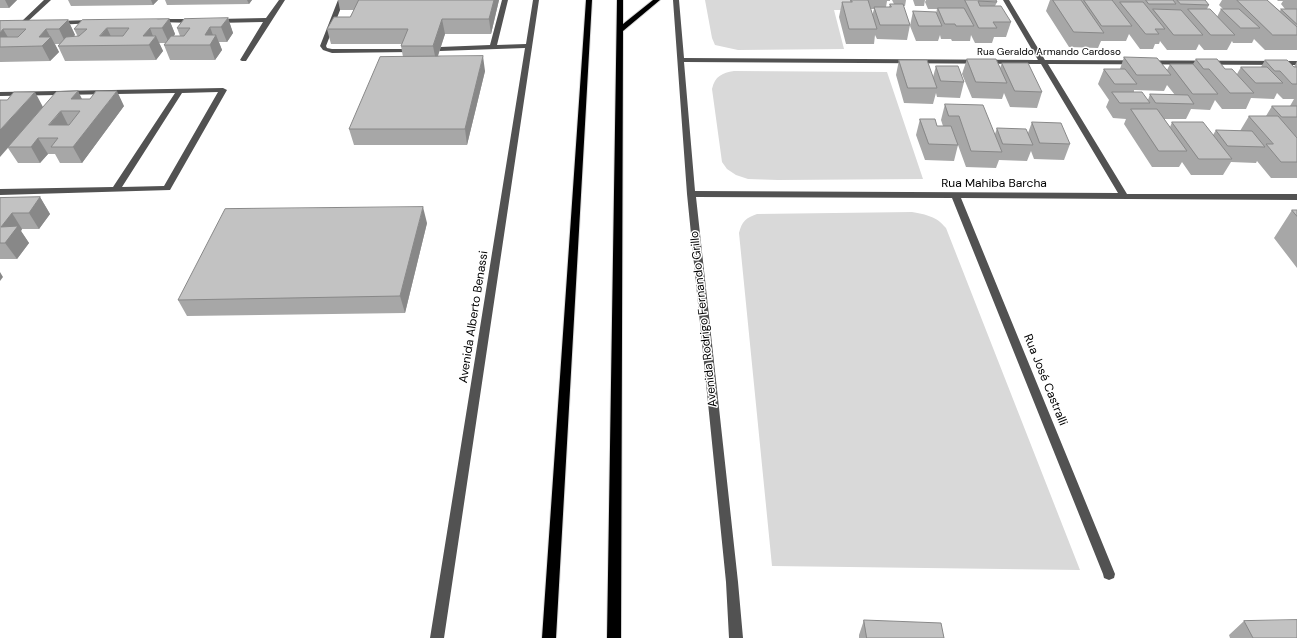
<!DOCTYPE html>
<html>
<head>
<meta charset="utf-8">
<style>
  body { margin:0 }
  canvas { display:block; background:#fff }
</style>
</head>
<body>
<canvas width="1297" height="638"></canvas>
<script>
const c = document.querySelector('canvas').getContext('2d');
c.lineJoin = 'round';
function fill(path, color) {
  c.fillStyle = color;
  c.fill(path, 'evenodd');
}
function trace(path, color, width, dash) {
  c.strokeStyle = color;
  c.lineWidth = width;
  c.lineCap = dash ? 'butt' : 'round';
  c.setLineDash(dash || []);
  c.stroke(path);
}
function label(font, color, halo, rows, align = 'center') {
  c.font = font + ' "DM Sans",sans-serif';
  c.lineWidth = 3;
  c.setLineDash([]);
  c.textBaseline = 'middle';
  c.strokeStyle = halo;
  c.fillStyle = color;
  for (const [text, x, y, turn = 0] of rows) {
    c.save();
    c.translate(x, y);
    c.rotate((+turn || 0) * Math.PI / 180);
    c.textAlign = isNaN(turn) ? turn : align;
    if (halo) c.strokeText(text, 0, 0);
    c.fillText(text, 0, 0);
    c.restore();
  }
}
const green = new Path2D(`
  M705,0H859L863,10H834L844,49L738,50L715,45L712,38Z
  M734,71L887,72L923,179L778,180L748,179L736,175L727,169L722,162L712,89C715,76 722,73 734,71Z
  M912,212C927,215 936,216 946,228L1080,570L772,566L739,233C742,221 746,218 757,214Z`);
const minor = new Path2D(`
  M44,0H51L25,24H21V22Z
  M279,0H285L246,61H242L240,60L263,22L216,23L213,21L216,19L266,18Z
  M338,0H344L326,46L327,48L332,49H409L411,50V52L332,53L323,50L320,46Z
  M502,0H508L497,45L526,44L533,0H539L444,638H430L525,48L440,51L437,49L440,47L490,45Z
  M673,0H679L684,58L1038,60L1003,0H1009L1045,60L1297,61V65L1048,64L1127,194H1297V200L961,198L1115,574L1114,578L1109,580L1104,578L1103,574L952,198L696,197L738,582L743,638H729L726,582L687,194ZM684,62L1041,64L1118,193L695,191Z
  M158,19H196L199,21L196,23L156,22L155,21Z
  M92,20L95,22L94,23L56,25L53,23L56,21Z
  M223,88L227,90L170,190L0,195V189L113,187L175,93L0,96V92ZM218,92L164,186L122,187L182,93Z`);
const major = new Path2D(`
  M586,0H592L556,638H542Z
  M617,0H623V24L653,0H660L623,31L621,638H607Z`);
const wall = new Path2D(`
  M0,0H17L9,8H0Z
  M68,0H158L153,5L71,6Z
  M165,0H252L249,4L167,5Z
  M338,0H499L491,34H445L438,56L485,71L467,145H354L349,129L403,57L401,46L402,44H331L327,29L350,17L354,10H340Z
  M850,0H890V1H887L886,7H889L890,4H894L892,0H906L905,6H903L910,25L907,40L877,39L875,35L874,44H846L839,17L842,2H850ZM870,9H874L872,16Z
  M913,0H925L924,6H915Z
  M926,0H996L997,2L995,6L1011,22L1006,37H994L992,43H975L971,35L970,41H952L951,39H941L940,35L938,41H916L910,26L913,11L936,13L937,9H928L925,2Z
  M1050,0H1081V1L1082,0H1214H1205L1209,5L1207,9L1217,17L1221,9H1223L1219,5L1222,0H1267L1280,11L1281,9H1285L1281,4L1283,1H1278L1277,0H1297V50H1265L1254,39L1252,43H1233L1232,41L1227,50H1204L1199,44L1196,50H1167L1160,41L1159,44H1155L1153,49H1140L1129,34L1126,41H1101L1098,48L1069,47L1046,11Z
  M228,18L233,33L227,42H219L222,50L215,60H170L164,45L166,43H159L163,51L156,60L65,61L58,46L60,44H55L59,52L50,61L0,62V21L68,20L75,35L73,37H78L74,29L169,19L175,34L174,36H180L177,28Z
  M1124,57L1167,70L1170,64H1193L1196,59L1225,69L1237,74L1241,67H1261L1265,60L1294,67L1297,61V178H1271L1257,161L1256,163L1231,162L1223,175H1191L1182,162L1179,167H1152L1124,124L1126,119L1113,118L1106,107L1109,100L1098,84L1104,69H1120ZM1167,85L1175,95L1150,94L1148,100L1134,92V90L1164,91ZM1277,93L1283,99H1294L1290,106H1272L1266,116H1249L1240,131L1216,130L1213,135L1172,122L1170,127L1164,119H1186L1191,109L1210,110L1215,100L1222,109H1246L1251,98L1274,99Z
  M967,59L1000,68L1002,63L1042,92L1037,108L1010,107L1004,93L1002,99L972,98L962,74Z
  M899,60L933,77L936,66L964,82L960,98L937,97L936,93L933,104L904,103L896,75Z
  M78,91L81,99L124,106L82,163H60L55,154H48L40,163H18L8,148L0,157L43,107Z
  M945,104L995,134L997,128L1028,133L1032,122L1070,144L1064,160L1034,159L1031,151L1027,161L999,160L996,168L966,167L958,145L954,161L925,160L916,135L920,119L937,126H943L941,120Z
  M40,197L50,214L39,229H22L21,231L29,243L17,259H0V198Z
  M1292,210H1297V268L1274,238Z
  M427,223L405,313L187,316L178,300Z
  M864,620L944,638H859V635Z
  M1244,621L1297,638H1230L1229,635Z`);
const shadedWall = new Path2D(`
  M5,0H17L9,8Z
  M151,0H158L153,5Z
  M247,0H252L249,4Z
  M494,0H499L491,34L489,19Z
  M228,18L233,33L227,42L221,27Z
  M169,19L175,34L169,43L162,28Z
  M442,19L445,34L436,61L433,46Z
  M68,20L75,35L66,44L59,29Z
  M210,27L214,38L216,35L222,50L215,60L210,45L205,35Z
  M107,28L114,43L100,36Z
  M150,28L154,39L156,36L163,51L156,60L149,45L143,36Z
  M3,29L12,44L0,46V33Z
  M46,29L51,38V37L59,52L50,61L42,46L39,37Z
  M483,56L485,71L467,145L465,129Z
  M78,91L86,107L71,99Z
  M117,91L124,106L82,163L73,147Z
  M35,92L43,107L0,157V130Z
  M61,111L69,127L49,125Z
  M38,138L48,154L40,163L31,147Z
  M40,197L50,214L39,229L29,213Z
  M423,207L427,223L405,313L400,296Z
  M12,213L22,229L21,231L29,243L17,259L5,243L1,227Z
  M0,272L3,277L0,281Z`);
const building = new Path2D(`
  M359,0H494L489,19H442L433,46H401L408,29H327L334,17H350Z
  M851,0H868L877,29H849L842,2H852Z
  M965,0H996L997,2L978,1L980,6H1001L1011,22H993L997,28H979Z
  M1053,0H1081L1104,33L1074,32Z
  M1084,0H1112L1132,26H1102Z
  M1146,0H1173L1176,4H1149Z
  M1177,0H1205L1209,5L1181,4Z
  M1237,0H1267L1297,27V35H1273Z
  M1120,2H1143L1165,29H1155L1159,34H1146Z
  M890,4H903L910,25H880L874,7H891Z
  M938,8H964L974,26H956L955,24H945Z
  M1153,9L1181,10L1203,35H1174Z
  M1188,9H1210L1235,35H1211Z
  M1221,9H1239L1260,28H1241Z
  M1281,9H1297V24Z
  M913,11L936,12L942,26H919Z
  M228,18L221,27H210L205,35H216L210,45H164L171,36H184L190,28H177L184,19Z
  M169,19L162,28H150L143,36H156L149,45L58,46L66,37L79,36L87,29H74L82,20ZM107,28H129L123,36H100Z
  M68,20L59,29H46L39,37H51L42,46L0,47V37H18L26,29H3L0,33V21Z
  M483,56L465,129H349L380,57Z
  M1124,57L1157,58L1171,75H1137Z
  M967,59H996L1007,83L976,82Z
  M1196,59H1217L1225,69H1232L1254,93H1230L1209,69H1204Z
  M899,60H927L937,88H908Z
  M1265,60H1287L1294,67H1297V84H1292L1280,71H1275Z
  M1002,63H1028L1042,92L1015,91Z
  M1170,64H1193L1218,94H1193Z
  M936,66H958L964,82L941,81Z
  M1241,67H1267L1283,83H1256Z
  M1104,69H1125L1137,84H1115Z
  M78,91L71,99H90L96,91H117L73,147H51L58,138H38L31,147H8L56,92ZM61,111H80L69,125H49Z
  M14,92H35L0,130V100H7Z
  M1112,92H1142L1150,103H1120Z
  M1150,94L1188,95L1194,104L1156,103Z
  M945,104L983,105L1002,152L971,151L959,116H949Z
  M1272,106H1297V117H1282Z
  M1131,109H1157L1187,151H1159Z
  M1249,116H1278L1297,138V162H1281L1266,144H1273Z
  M920,119H935L937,126H951L958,145L929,144Z
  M1032,122L1061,123L1070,144L1040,143Z
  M1172,122H1203L1232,159H1199Z
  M997,128L1026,129L1033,145L1003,144Z
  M1216,130L1252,131L1265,147L1228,146Z
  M40,197L29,213H12L1,227L18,226L5,243H0V198Z
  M423,207L400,296L178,300L225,209Z
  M1292,210H1297V216Z
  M864,620L941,623L944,638H867Z
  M1297,620V638H1253L1244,621Z`);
const farStreetnames = [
  ["Rua Geraldo Armando Cardoso",1049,52]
];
const streetNames = [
  ["Rua Mahiba Barcha",994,184],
  ["Avenida Alberto Benassi",474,317,-81],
  ["Avenida Rodrigo Fernando Grillo",704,319,-96],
  ["Rua José Castralli",1045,380,68]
];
fill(green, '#d9d9d9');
trace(major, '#dbdbdb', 2);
fill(minor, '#525252');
fill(major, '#000');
fill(wall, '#a7a7a7');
fill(shadedWall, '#888');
fill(building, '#c2c2c2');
trace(building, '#888', 1);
label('10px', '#000', '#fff', farStreetnames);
label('12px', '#000', '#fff', streetNames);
</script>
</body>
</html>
